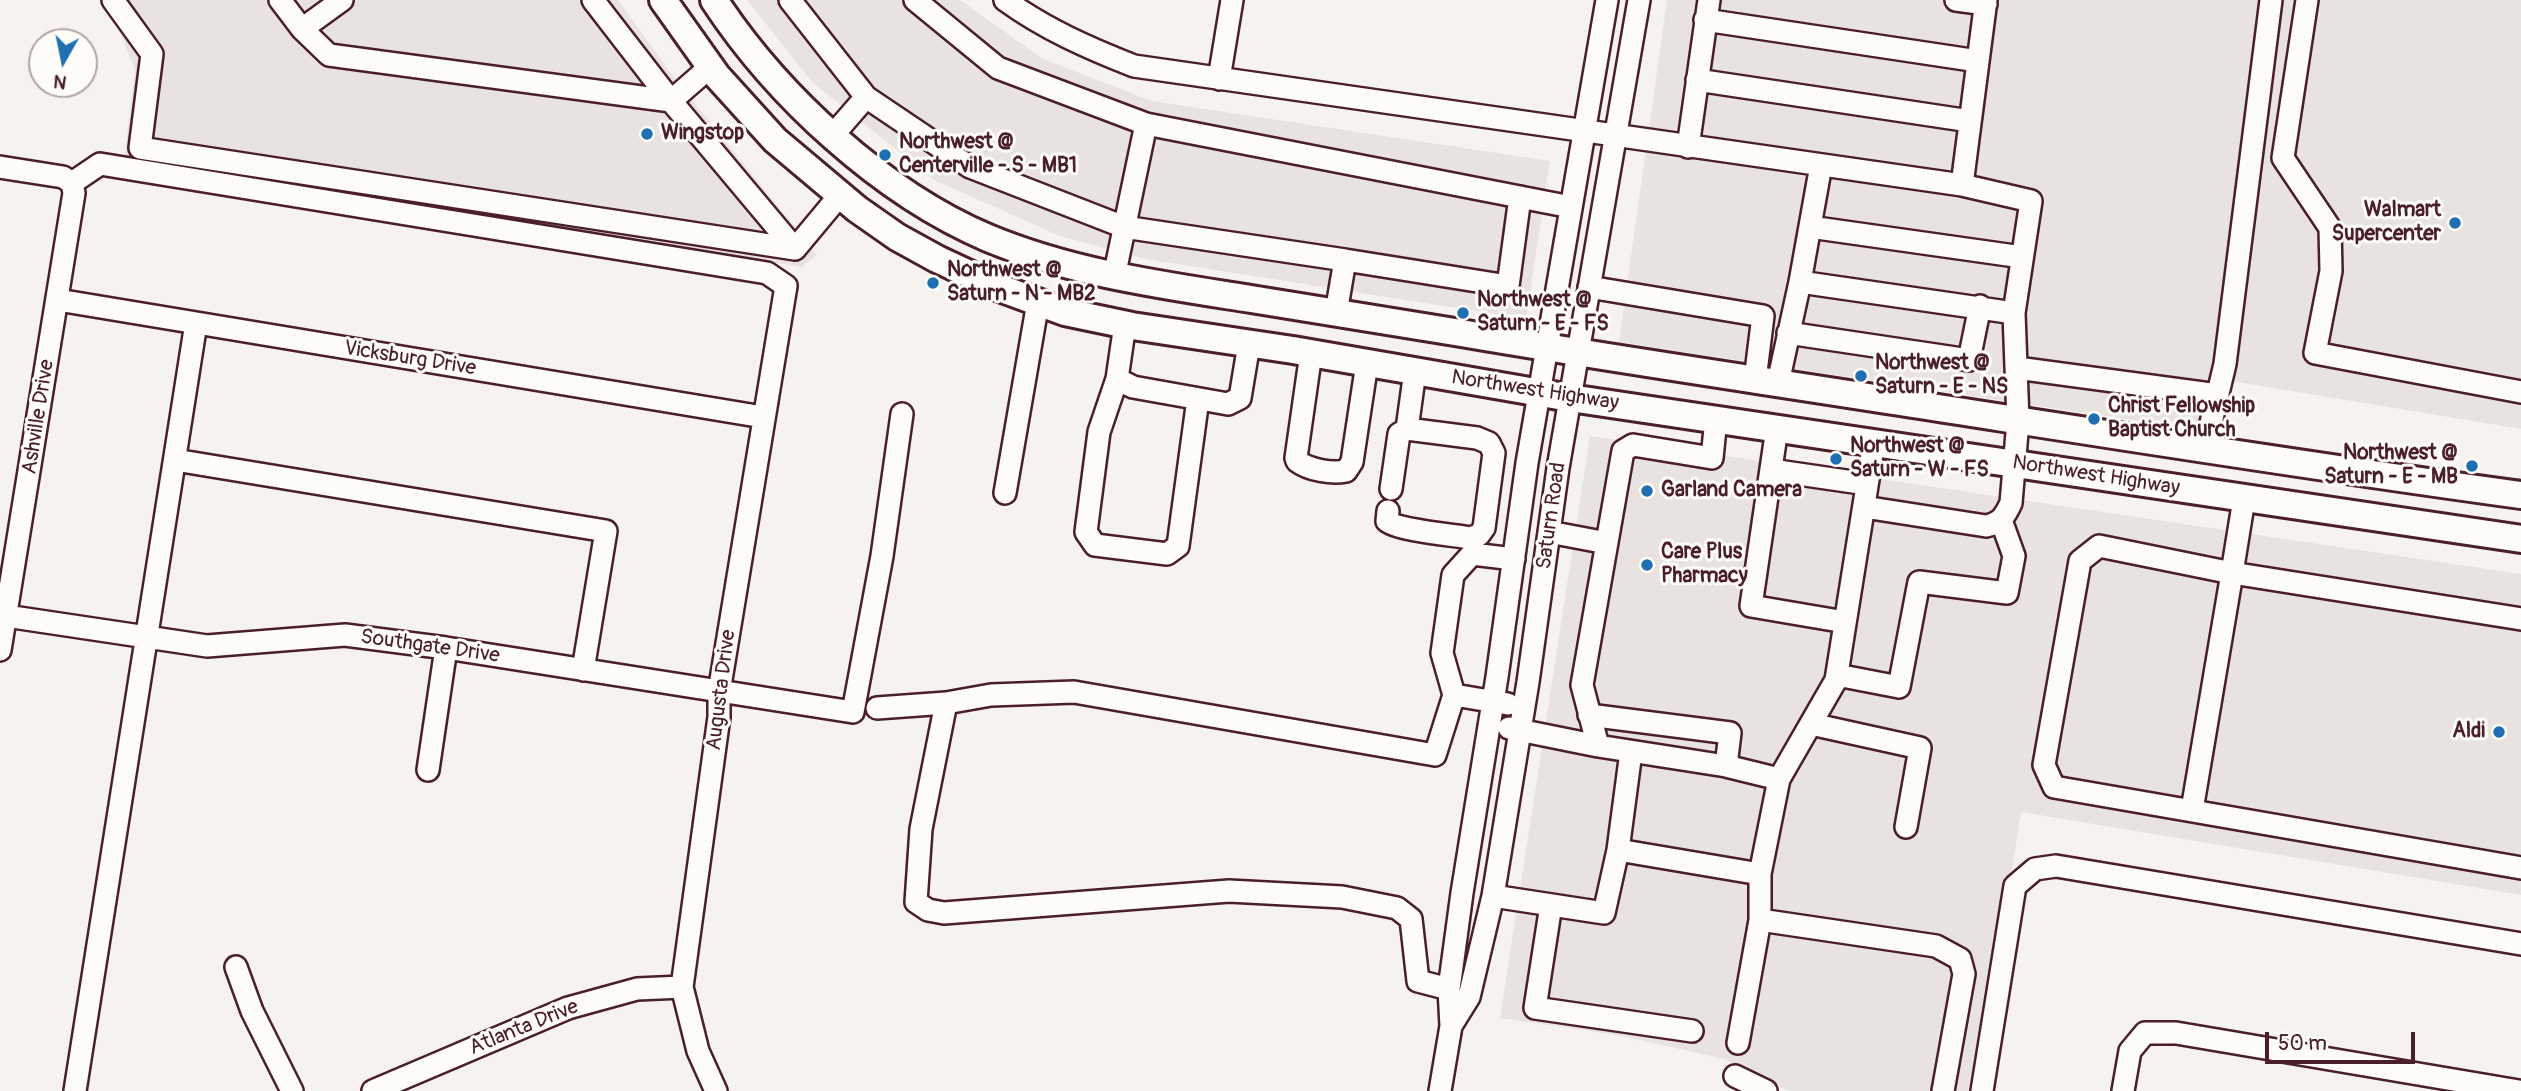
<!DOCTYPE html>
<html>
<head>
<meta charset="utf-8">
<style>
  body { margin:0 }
  #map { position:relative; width:2521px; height:1091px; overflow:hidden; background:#f6f3ef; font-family:Pangolin,sans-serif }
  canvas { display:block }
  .north { position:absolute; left:28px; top:28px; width:70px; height:70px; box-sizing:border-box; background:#fdfcf7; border:2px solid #b5a4a5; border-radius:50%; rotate:189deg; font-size:19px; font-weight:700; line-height:28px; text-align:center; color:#4a1f2b }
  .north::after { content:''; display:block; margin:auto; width:24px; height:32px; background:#1f6fb2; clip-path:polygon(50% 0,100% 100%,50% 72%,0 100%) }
  .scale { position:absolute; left:2265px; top:1032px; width:150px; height:32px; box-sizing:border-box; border:4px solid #4a1f2b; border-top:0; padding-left:9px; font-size:21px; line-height:24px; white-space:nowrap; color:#4a1f2b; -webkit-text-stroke:5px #fdfcf7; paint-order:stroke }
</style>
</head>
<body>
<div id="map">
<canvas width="2521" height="1091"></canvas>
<div class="north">N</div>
<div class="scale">50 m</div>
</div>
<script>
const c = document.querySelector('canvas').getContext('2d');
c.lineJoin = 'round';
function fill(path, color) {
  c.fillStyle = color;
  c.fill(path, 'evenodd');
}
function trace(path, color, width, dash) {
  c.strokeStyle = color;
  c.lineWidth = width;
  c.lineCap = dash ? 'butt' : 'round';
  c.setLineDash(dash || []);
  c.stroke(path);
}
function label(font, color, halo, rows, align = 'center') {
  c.font = font + ' Pangolin,sans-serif';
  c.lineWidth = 6;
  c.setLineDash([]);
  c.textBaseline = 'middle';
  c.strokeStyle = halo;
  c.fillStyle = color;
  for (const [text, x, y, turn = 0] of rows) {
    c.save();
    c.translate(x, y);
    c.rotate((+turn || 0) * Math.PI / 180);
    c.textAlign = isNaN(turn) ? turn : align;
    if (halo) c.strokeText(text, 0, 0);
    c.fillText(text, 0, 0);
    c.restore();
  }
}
const built = new Path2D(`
  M100,0H618L673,76L817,255L802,267L124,160L135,70L115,19Z
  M747,0H960L1043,59L1152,101L1550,161L1526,319L1146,259L1060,236L934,180L812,82Z
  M1667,0H2521V429L2231,381L2223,434L1619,342Z
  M1590,436L2521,574V895L2021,812L1977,1091H1789L1724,1059L1617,1035L1500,1018Z`);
const minor = new Path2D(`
  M113,0L152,54L140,148L795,249L671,101L593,0
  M280,0L302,29L342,0
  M790,0L866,97L970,167L1124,227L1345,260
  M915,0L998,68L1146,124L1114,277
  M1005,0C1045,29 1088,48 1134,66L1962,185L2031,201L2014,313L2018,421L2011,503C2005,516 2001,523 1986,526L1864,507
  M1956,0L1986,4
  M2307,0L2283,158L2330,228L2331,271L2315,353L2521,392
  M1705,20L1978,61
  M302,29L329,55L671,101L710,67
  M1219,79L1232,0
  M1697,80L1970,121
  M1146,124L1571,207
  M833,135L866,97
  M1688,147L1709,0
  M0,167L63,177L72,183
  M72,183L100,164L767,273L786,286L719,692V717L682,987L698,1051L716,1091
  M1962,185L1986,0
  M1810,227L2022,257
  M795,249L840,195
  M1800,282L2014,313
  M1589,287L1763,316L1755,380
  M58,300L763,417
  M1336,313L1345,260L1508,286L1520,197
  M1125,324L1117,379L1133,387L1228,404L1240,398L1249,344
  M1788,333L1969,360L1980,306
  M1311,353L1296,458L1297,461C1309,470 1332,474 1346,471L1352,462L1367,363
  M2017,368L2218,395
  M1117,379L1099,432L1086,532L1095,545L1167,554L1178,546L1198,399
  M1778,383L1800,282L1821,165
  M1777,428L1751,606L1845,622
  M2205,448L2225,364L2271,0
  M175,460L606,531L583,670
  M1771,470L1867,484
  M1391,489L1399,434L1407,429L1415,371
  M1005,493L1038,302
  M2244,499L2232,573L2521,619
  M1388,511L1387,521C1397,530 1453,535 1470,538L1479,535L1484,528L1494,453L1489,443L1477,438L1407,429
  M1549,532L1607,543
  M6,616L207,646L345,635L446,648L853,712L882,556L902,414
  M0,650L74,193L72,183
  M1837,675L1899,687L1919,582L2007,593L2014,556L2001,520
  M1454,695L1442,653L1453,575L1472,554L1514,559
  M946,703L921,829L916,902L928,910L944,913L1229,891L1342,897L1397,908L1411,919L1418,981L1449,989
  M877,708L946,703L991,695L1074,692L1435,755L1454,695L1508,704
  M1589,715L1730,733L1726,766
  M1811,724L1920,748L1906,827
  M1509,728L1598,746L1726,766L1779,779L1836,680L1874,442
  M1598,746L1582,685L1623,451L1633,445L1712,458L1716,419
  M428,770L446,648
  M2192,810L2232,573L2099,546L2080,561L2044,765L2054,787L2521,868
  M1618,850L1760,874L1779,779
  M1760,874V920
  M1493,896L1604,913L1618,850L1631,752
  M1551,905L1535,1008L1692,1031
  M236,967L252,1011L292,1091
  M1451,1026L1469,997L1493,896L1528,682L1558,468L1639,0
  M1738,1043L1760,920L1936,946L1960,959L1964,974L1943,1091
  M1735,1076L1766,1091
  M75,1091L196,323
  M373,1091L568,1008L637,989L682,987
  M1440,1091L1451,1026L1449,989L1462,893L1497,677L1527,463L1607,0
  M1982,1091L2015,886L2035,869L2056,866L2521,944
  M2123,1091L2130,1051L2145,1033H2176L2519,1091`);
const major = new Path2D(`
  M663,0L717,76L775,140L857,209L897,237L937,259L997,287L1065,312L1132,326L1293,350L1570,398L2521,539
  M714,0C777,96 882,193 988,238C1072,273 1162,285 1251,299C1321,310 1391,322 1461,333C1607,358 1753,379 1900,402C2107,434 2314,467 2521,495`);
const markers = [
  [647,134,7,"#1f6fb2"],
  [885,155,7,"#1f6fb2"],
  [2455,223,7,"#1f6fb2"],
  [933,283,7,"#1f6fb2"],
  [1463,313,7,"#1f6fb2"],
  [1861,376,7,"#1f6fb2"],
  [2094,419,7,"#1f6fb2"],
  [1836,459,7,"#1f6fb2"],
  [2472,466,7,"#1f6fb2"],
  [1647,491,7,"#1f6fb2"],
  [1647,565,7,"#1f6fb2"],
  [2499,732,7,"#1f6fb2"]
];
const poiNames = [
  ["Wingstop",661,134],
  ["Northwest @",899,143],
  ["Centerville - S - MB1",899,167],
  ["Walmart",2441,211,"right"],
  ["Supercenter",2441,235,"right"],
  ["Northwest @",947,271],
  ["Saturn - N - MB2",947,295],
  ["Northwest @",1477,301],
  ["Saturn - E - FS",1477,325],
  ["Northwest @",1875,364],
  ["Saturn - E - NS",1875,388],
  ["Christ Fellowship",2108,407],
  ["Baptist Church",2108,431],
  ["Northwest @",1850,447],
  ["Saturn - W - FS",1850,471],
  ["Northwest @",2458,454,"right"],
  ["Saturn - E - MB",2458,478,"right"],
  ["Garland Camera",1661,491],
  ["Care Plus",1661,553],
  ["Pharmacy",1661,577],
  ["Aldi",2485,732,"right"]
];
const streetNames = [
  ["Vicksburg Drive",410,359,9],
  ["Northwest Highway",1535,391,9],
  ["Ashville Drive",39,417,-81],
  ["Northwest Highway",2096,476,9],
  ["Saturn Road",1552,516,-82],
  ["Southgate Drive",430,647,8],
  ["Augusta Drive",722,690,-83],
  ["Atlanta Drive",524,1028,-22]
];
fill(built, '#e9e3e0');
trace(minor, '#4a1f2b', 26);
trace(major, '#4a1f2b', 32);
trace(minor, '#fdfcf7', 21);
trace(major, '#fdfcf7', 26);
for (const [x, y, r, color] of markers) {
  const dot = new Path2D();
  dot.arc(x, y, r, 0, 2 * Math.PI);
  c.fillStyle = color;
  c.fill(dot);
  trace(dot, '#fdfcf7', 2.5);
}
label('bold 21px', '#4a1f2b', '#fdfcf7', poiNames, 'left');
label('21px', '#4a1f2b', '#fdfcf7', streetNames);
</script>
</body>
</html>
